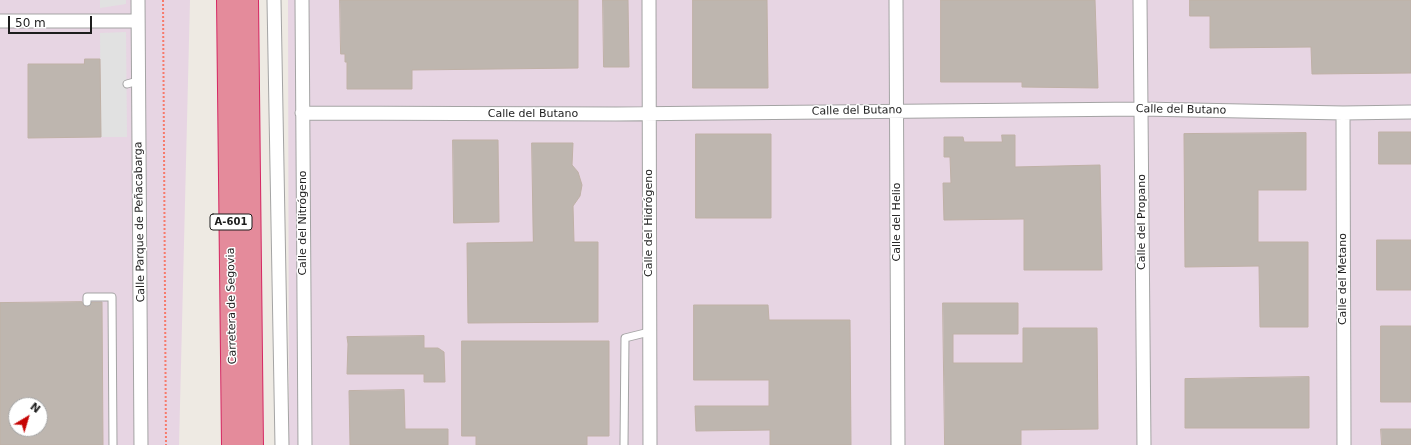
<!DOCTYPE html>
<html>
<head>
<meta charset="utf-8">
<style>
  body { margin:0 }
  #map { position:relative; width:1411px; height:445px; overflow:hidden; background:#eeeae3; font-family:"DejaVu Sans",sans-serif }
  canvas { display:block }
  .north { position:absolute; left:8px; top:397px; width:40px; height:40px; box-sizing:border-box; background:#fff; border:1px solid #a5a5a5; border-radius:50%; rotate:38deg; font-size:11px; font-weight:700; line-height:16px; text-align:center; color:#1d1d1d }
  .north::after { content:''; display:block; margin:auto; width:14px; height:18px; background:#c60504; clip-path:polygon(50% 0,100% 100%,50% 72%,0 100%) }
  .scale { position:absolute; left:8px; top:16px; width:84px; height:18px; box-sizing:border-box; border:2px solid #1d1d1d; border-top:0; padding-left:5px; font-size:12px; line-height:14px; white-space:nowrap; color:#1d1d1d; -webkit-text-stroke:3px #fff; paint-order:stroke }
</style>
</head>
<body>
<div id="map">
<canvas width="1411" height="445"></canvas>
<div class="north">N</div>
<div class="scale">50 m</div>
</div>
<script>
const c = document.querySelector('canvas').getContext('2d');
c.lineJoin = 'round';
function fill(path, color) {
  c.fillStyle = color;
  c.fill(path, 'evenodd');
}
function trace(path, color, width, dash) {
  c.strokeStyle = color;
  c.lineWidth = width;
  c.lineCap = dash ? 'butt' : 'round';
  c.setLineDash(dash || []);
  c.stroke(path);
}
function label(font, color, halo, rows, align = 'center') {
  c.font = font + ' "DejaVu Sans",sans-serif';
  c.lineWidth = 3;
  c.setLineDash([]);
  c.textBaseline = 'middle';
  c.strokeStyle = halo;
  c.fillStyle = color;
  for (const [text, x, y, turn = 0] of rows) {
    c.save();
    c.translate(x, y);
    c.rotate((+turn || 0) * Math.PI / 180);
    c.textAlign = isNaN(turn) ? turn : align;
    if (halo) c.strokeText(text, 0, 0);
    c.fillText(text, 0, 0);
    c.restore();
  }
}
const industrial = new Path2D(`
  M0,0H190L179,445H0ZM16,405H40V429H16Z
  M288,0H1411V445H289Z`);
const parking = new Path2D(`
  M100,0H126V4L100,8Z
  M126,32L127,137H101L100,33Z`);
const building = new Path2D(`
  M340,0H578V68L412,70V89H347V62H345V54H341Z
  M603,0H628L629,67H604Z
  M693,0H767L768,88H693Z
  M941,0H1095L1098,88L1022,87V82H941Z
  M1190,0H1411V73L1312,74L1311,47L1210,48V16H1190Z
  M85,59H100L101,137L28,138V64H84Z
  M1379,132H1411V164H1379Z
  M1306,133V190H1258V242H1308V327H1260L1259,266L1185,267L1184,134Z
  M696,134H771V218H696Z
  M1002,135H1015V167L1100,165L1102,270H1024V219L944,220L943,183H951L950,157H944V137H963L964,142H1002Z
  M453,140H498L499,222L454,223Z
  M532,143H573L572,165L578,172L582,185L580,196L573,206L574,242H598V322L468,323L467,243L533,242Z
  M1377,240H1411V290H1377Z
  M82,302L84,306L87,307L92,302H102L103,445H0V303ZM16,405H40V429H16Z
  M943,303H1018V334H953V363H1023V328H1097L1098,429L1021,430V445H945Z
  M694,305H768L769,320H850L851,445H770V430L696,431L695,406H769V380H694Z
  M1381,326H1411V402H1381Z
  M424,336V348H438L444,352L445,382H424V374H347L348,344L347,337Z
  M462,341H609V436H587V445H476V436H462Z
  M1309,377V428H1185V379Z
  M404,390L405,429H448V445H350L349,391Z
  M1381,429H1411V445H1382Z`);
const path = new Path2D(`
  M163,0L166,445`);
const service = new Path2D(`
  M127,84L138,81
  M87,302V297H112L113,445
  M624,445L625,338L649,332`);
const minor = new Path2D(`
  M138,0L141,445
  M274,0L282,445
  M302,0L305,445
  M649,0L650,445
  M896,0L898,445
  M1140,0L1144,445
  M0,21H138
  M302,113L616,114L1141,109L1343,113L1411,112
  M1343,113L1344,445`);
const motorway = new Path2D(`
  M228,0L233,445
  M247,0L252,445`);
const shields = [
  [231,222,42]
];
const shieldNames = [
  ["A-601",231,222]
];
const streetNames = [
  ["Calle del Butano",1181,110,1],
  ["Calle del Butano",857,111,-1],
  ["Calle del Butano",533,114],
  ["Calle Parque de Peñacabarga",140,222,-91],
  ["Calle del Helio",897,222,-90],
  ["Calle del Propano",1142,222,-90],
  ["Calle del Nitrógeno",303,223,-90],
  ["Calle del Hidrógeno",649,223,-90],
  ["Calle del Metano",1343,279,-90],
  ["Carretera de Segovia",232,306,-91]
];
fill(industrial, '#e7d5e3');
fill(parking, '#e1e1e1');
fill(building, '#beb6af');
trace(building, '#bfb1a6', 1);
trace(service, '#a4a4a4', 9);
trace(minor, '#a4a4a4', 15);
trace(motorway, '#d52762', 24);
trace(path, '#f77a6b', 2, [2, 2]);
trace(service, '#fff', 7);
trace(minor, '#fff', 13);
trace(motorway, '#e48b9b', 22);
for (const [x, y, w] of shields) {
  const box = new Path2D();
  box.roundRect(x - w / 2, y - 8, w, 16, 3);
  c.fillStyle = '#fff';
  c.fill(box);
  trace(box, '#1d1d1d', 1);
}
label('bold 10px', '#1d1d1d', null, shieldNames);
label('11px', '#1d1d1d', '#fff', streetNames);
</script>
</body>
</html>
